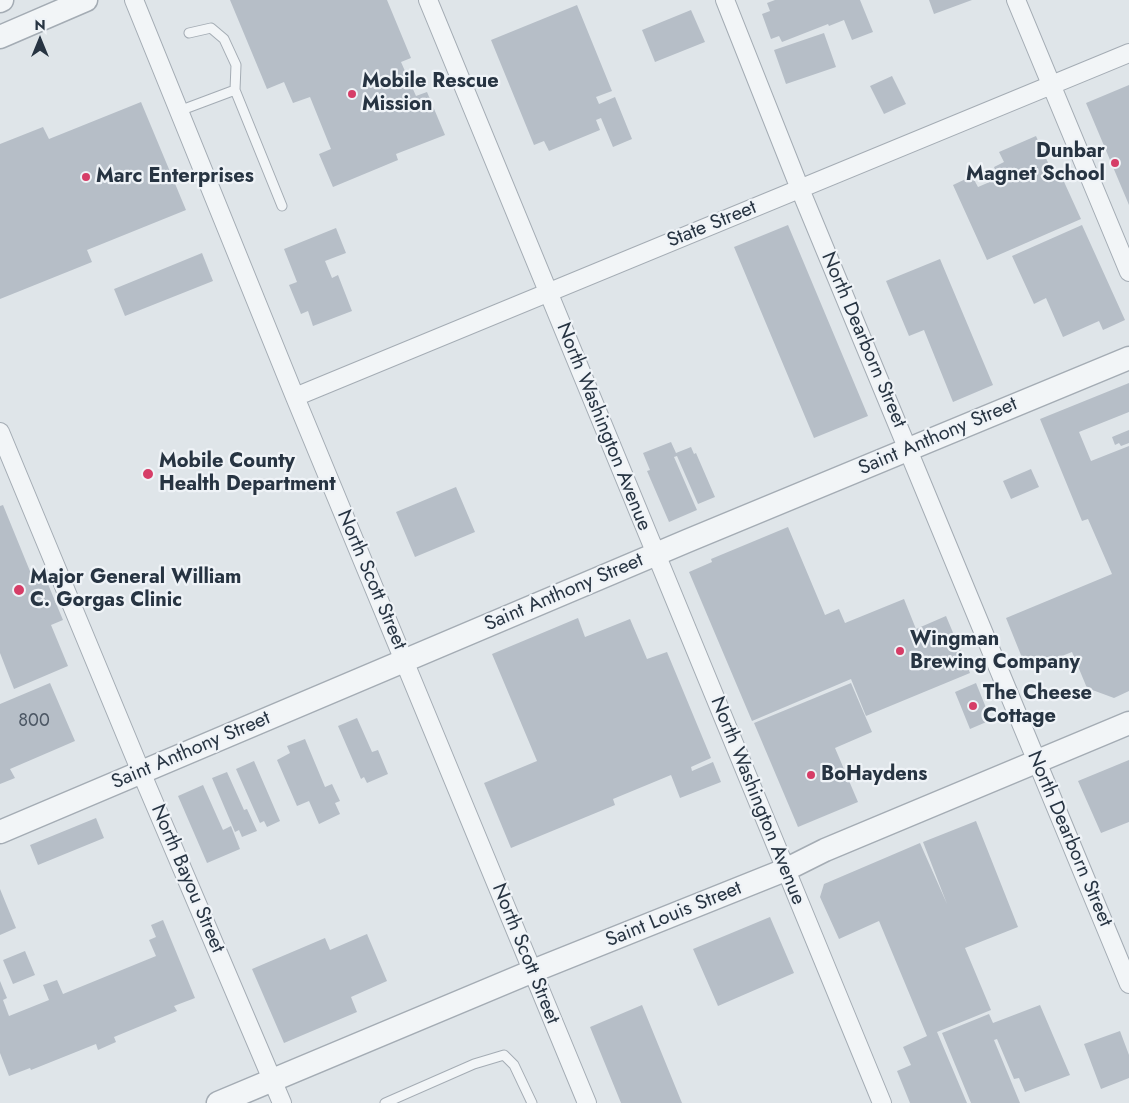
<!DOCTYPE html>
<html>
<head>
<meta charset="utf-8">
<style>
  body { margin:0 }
  #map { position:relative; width:1129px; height:1103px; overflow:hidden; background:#dfe5e9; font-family:Jost,sans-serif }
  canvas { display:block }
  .north { position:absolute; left:15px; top:15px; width:50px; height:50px; -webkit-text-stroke:4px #eff3f7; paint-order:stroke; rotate:0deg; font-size:14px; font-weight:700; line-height:20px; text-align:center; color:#273442 }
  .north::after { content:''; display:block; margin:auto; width:18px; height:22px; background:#273442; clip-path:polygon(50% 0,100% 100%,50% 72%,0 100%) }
</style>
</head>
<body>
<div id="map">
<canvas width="1129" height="1103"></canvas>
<div class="north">N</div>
</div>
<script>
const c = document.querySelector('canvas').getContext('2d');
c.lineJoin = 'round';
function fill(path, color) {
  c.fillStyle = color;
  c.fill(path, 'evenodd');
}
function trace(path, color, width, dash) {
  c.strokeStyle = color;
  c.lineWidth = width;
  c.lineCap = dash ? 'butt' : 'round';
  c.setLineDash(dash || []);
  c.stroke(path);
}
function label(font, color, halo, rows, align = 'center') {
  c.font = font + ' Jost,sans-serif';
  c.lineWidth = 4.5;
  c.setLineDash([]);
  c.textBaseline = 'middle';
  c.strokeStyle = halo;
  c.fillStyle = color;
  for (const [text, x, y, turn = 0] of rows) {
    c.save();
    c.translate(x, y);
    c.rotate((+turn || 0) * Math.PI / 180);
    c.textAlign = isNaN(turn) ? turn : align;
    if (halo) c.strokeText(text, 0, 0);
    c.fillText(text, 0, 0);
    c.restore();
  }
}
const building = new Path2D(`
  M230,0H387L411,58L401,62L416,96L427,92L445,135L396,154L398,160L333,187L319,154L331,149L310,97L293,103L284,82L267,89Z
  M775,0H860L873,32L852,40L844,20L829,26L828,24L782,42L779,36L771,39L762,14L770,11L767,3Z
  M929,0H972L934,14Z
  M577,5L612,91L596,97L599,104L615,97L632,139L613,147L601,118L596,120L600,130L549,151L544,141L534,145L491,40Z
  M691,10L705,42L655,62L642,30Z
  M824,33L836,67L786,84L774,50Z
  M892,76L906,104L884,114L870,86Z
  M1129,85V205L1086,103Z
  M141,102L186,210L87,250L92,262L0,299V144L43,127L49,139Z
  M1036,136L1054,176L1060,173L1081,219L987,260L953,185L972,176L978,187L999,178L994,167L1004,162L999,152Z
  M788,225L868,416L814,438L734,247Z
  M1082,225L1125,320L1103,330L1099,321L1063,337L1046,298L1034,304L1012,256Z
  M336,228L346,253L325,261L332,278L338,275L352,311L313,326L308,311L301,314L289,285L297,282L284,249Z
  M202,253L213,281L125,316L114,289Z
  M940,259L993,385L953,402L924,330L909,336L886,281Z
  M1129,383V412L1079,432L1091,461L1129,446V691L1114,698L1087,688L1072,652L1027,670L1006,618L1112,574L1088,519L1082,521L1040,419Z
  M1129,430V443L1121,446L1119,443L1115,445L1112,437Z
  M671,442L676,453L691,447L694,454L696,453L715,497L698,504L677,456L674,457L697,510L669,522L647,471L650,470L643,453Z
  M1031,469L1039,487L1011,499L1003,481Z
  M456,487L475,532L415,557L396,512Z
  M3,505L34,581L45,577L63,620L51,625L68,666L14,689L0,653V506Z
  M788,527L825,615L839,609L845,623L904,599L916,629L946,616L970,673L866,716L851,679L752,721L689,572L712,562L711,559Z
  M578,618L585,637L630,619L647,659L667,652L711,758L691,767L692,771L713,762L721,782L680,798L671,775L613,799L615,805L511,848L484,783L537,761L492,654Z
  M50,683L75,741L10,769L15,778L0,784V704Z
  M851,683L872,732L835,748L858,802L798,827L754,723Z
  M976,683L991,720L970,729L955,692Z
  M357,718L372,752L378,750L388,774L367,783L364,777L361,779L338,726Z
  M305,739L325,787L332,784L340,801L335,803L340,814L319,824L309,801L297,806L277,760L290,753L287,746Z
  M1129,760V822L1101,833L1078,781Z
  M254,761L280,821L267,827L264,821L260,823L236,769Z
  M227,772L244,810L247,809L257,831L242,837L239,830L235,832L212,778Z
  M203,785L223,830L231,826L240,849L207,863L178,796Z
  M96,818L104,838L38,865L30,845Z
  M976,821L1018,927L965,948L991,1010L937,1032L967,1103H910L897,1071L911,1065L903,1047L927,1036L879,921L839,939L820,897L824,884L920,843L947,904L923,842Z
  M0,889L16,928L0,935Z
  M770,917L794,973L718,1006L693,949Z
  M163,920L195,998L174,1006L177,1011L114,1037L116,1042L98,1050L96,1044L31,1070L30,1068L9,1076L0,1053V981L7,998L3,1000L9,1016L49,1000L43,985L57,980L63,994L156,956L149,940L156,937L151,925Z
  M367,934L387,981L351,997L357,1012L284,1043L252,969L325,938L330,950Z
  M25,951L35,975L13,984L3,960Z
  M642,1005L682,1103H621L590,1027Z
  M1040,1005L1070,1075L1025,1092L1019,1078L1014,1079L997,1039L994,1040L1020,1103H971L942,1033L989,1014L993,1023Z
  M1120,1031L1129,1055V1078L1101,1089L1084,1044Z`);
const service = new Path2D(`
  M235,90L282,206
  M179,111L235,90L236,65L224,39L211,28L189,33
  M385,1103L474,1064L504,1055L514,1065L532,1103`);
const minor = new Path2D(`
  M134,0L295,397L587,1103
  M428,0L882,1103
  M725,0L800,189L1129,984
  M1016,0L1129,272
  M295,397L1129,53
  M0,432L141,772L282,1103`);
const tertiary = new Path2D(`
  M0,1L2,0
  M0,37L86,0
  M0,832L687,541L1129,358
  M218,1103L533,971L785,870L825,850L1129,723`);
const markers = [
  [352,94,5,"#d63d67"],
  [1115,163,5,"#d63d67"],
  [86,177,5,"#d63d67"],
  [148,474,6,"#d63d67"],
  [19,590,6,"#d63d67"],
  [900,651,5,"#d63d67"],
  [973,706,5,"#d63d67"],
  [811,775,5,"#d63d67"]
];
const numberNames = [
  ["800",34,722]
];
const poiNames = [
  ["Mobile Rescue",362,82],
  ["Mission",362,105],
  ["Dunbar",1105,152,"right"],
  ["Magnet School",1105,175,"right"],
  ["Marc Enterprises",96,177],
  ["Mobile County",159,462],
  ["Health Department",159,485],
  ["Major General William",30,578],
  ["C. Gorgas Clinic",30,601],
  ["Wingman",910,640],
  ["Brewing Company",910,663],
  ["The Cheese",983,694],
  ["Cottage",983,717],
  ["BoHaydens",821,775]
];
const streetNames = [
  ["State Street",712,225,-22],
  ["North Dearborn Street",863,340,67],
  ["North Washington Avenue",603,427,68],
  ["Saint Anthony Street",938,437,-23],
  ["North Scott Street",371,580,67],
  ["Saint Anthony Street",564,593,-23],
  ["Saint Anthony Street",191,751,-23],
  ["North Washington Avenue",757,801,68],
  ["North Dearborn Street",1069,839,67],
  ["North Bayou Street",187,879,67],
  ["Saint Louis Street",674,915,-22],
  ["North Scott Street",525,954,68]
];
fill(building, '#b6bec7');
trace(service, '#a4acb4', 11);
trace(minor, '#a4acb4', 20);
trace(tertiary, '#a4acb4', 25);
trace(service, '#f2f5f7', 9);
trace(minor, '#f2f5f7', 18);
trace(tertiary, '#f2f5f7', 22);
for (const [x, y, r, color] of markers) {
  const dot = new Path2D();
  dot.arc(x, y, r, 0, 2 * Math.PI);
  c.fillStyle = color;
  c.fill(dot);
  trace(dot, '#eff3f7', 2);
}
label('18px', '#4b5663', null, numberNames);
label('bold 20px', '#273442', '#eff3f7', poiNames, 'left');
label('20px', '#273442', '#eff3f7', streetNames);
</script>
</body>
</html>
